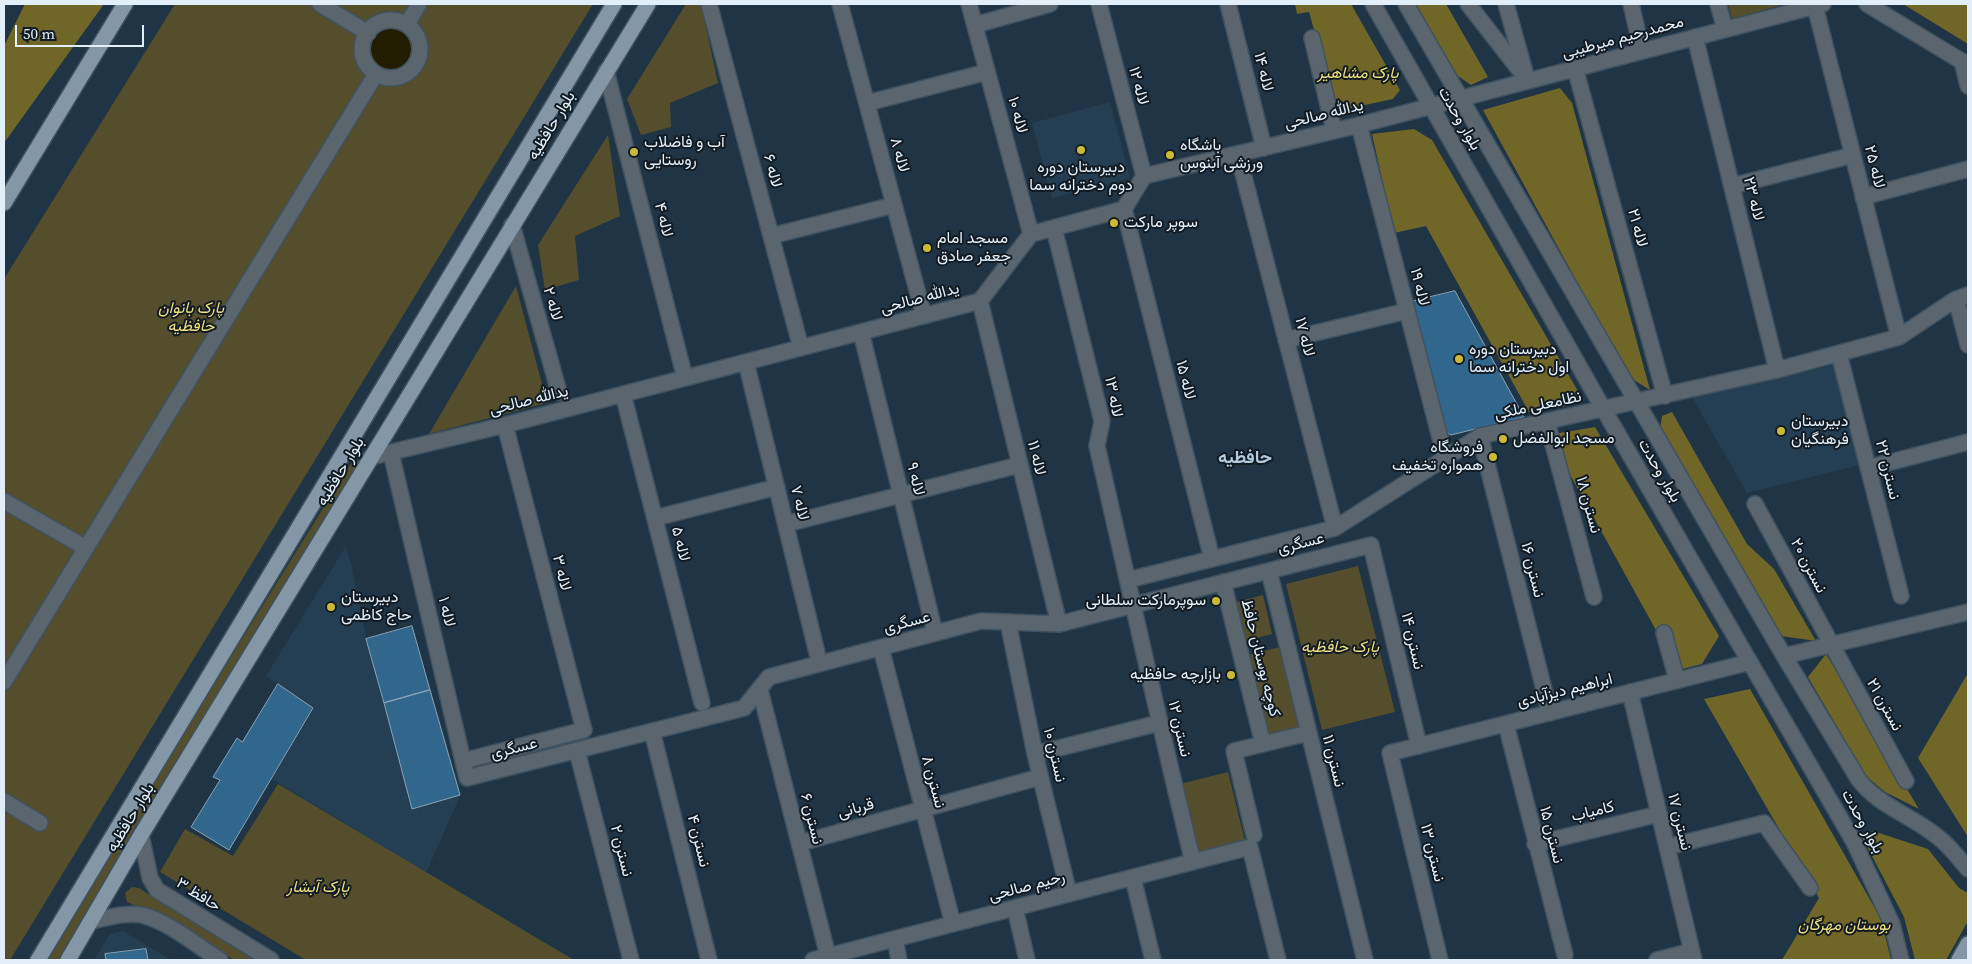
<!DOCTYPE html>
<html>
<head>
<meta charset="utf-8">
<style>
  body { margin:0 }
  #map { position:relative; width:1972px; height:964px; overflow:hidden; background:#1f3444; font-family:"Source Serif 4",serif }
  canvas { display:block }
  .frame { position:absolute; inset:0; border:5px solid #e2eff9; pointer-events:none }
  .scale { position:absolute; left:15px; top:25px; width:129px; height:22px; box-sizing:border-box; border:2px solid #e2eff9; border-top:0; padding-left:6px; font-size:15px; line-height:18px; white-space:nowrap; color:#e2eff9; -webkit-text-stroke:4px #121b22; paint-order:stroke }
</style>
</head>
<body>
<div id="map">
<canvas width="1972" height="964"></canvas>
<div class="frame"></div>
<div class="scale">50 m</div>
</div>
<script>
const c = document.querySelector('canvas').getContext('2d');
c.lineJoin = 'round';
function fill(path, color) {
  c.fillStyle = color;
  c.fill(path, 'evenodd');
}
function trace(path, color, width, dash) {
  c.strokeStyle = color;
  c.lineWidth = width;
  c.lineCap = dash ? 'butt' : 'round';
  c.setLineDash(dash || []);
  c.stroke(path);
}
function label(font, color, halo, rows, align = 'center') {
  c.font = font + ' "Source Serif 4",Vazirmatn,serif';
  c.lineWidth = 4;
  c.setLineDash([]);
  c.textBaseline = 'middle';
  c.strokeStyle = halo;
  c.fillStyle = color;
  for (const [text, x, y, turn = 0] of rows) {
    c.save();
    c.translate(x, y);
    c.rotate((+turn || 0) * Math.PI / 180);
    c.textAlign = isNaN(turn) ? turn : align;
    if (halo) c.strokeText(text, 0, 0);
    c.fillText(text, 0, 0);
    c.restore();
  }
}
const built = new Path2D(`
  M1110,102L1130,178L1052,198L1032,123Z
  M1834,365L1860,465L1747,493L1692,397Z
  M346,546L352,567L366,638L412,626L461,794L426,873L272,779L314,708L266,676Z
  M123,931L171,960H94L110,934Z`);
const green = new Path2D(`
  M175,4H593L10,960H4V279Z
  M686,4H701L718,83L670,103L671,127L641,135L627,99Z
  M1728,4H1785L1732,19Z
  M608,135L620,216L575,236L579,280L545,290L538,245Z
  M516,286L547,403L429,434Z
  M353,460L359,461L361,464L193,734L59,960H48L185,731Z
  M1358,566L1395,712L1322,730L1286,584Z
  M1263,595L1272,634L1245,641L1236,602Z
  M1280,647L1300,727L1267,735L1248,655Z
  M1228,772L1246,845L1198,857L1180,784Z
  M278,784L574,960H306L160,872L185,829L233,856Z
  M132,887L139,888L254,960H234L162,917L127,902L125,893Z`);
const forest = new Path2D(`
  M25,4H104L4,143V46Z
  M1295,4H1351L1400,90L1393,99L1337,111L1309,12L1297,14Z
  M1414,4H1446L1488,77L1471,85L1455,74Z
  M1903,4H1968V44Z
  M1560,88L1572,103L1650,390L1629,377L1483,110Z
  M1414,129L1432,140L1582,398L1567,406L1529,412L1426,226L1394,233L1372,134Z
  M1672,412L1747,544L1774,569L1816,641L1781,636L1660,429L1662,416Z
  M1595,427L1719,636L1702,664L1678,670L1548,435Z
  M1826,654L1919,809L1885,792L1866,776L1808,677Z
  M1968,673V837L1918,758Z
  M1750,689L1881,919L1891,960H1782L1819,898L1704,699Z
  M1873,831L1928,849L1959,888L1968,893V921L1946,960H1915L1904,917L1862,837Z`);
const water = new Path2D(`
  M371 49a20 20 0 1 1 40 0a20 20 0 1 1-40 0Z`);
const building = new Path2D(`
  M1455,291L1524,417L1451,435L1445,432L1410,302Z
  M412,626L430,690L384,703L366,639Z
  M278,684L313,708L229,850L191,827L220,780L213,777L237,738L242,742Z
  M430,690L460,795L412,809L384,703Z
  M146,949L148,960H106L105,954Z`);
const minor = new Path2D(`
  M320,4L368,33
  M709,4L801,348
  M840,4L924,316
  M969,4L1031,234
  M1099,4L1144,176
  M1228,4L1264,148
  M1373,4L1604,410L1854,842L1892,924L1901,960
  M1406,4L1784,656L1859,780C1880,807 1913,816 1939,838C1950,846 1959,859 1968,869
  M1468,4L1528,81
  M1506,4L1525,72
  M1631,4L1642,51
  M1718,4L1725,29
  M1867,4L1968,65
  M1815,6L1899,337
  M362 49a29 29 0 1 1 58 0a29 29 0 1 1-58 0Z
  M407,24L419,4
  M975,25L1050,4
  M1695,37L1777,370
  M1312,38L1334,130
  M1962,61L1968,86
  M1575,68L1665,396
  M606,71L685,378
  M867,103L987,72
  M1359,125L1445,457
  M1238,154L1335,528
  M1732,186L1853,155
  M1863,197L1968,169
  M1124,209L1212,559
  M512,225L559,392
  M1054,228L1102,421L1097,446C1129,585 1159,724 1193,862
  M771,236L894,205
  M1956,299L1968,345
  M980,301L1059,624
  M861,332L935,633
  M1286,340L1407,311
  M1839,354L1901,596
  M746,362L817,653
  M623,394L702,703
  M1547,422L1594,597
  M1480,436L1550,713
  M391,453L467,778L744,708L769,677L981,621L1059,624L1371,545L1419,746
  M371,457L505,425L980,301L1031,234L1124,209L1144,176L1359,125L1823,4
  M1868,468L1968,442
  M4,501L86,548
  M1755,504L1906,781
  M655,518L777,487
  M786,524L1019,465
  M1269,571L1365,960
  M1128,580L1335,528L1480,436L1777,370L1899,337L1956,299L1968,295
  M1223,582L1263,744
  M1008,622L1035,754L1069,894
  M1664,633L1677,680
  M881,648L953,924
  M1784,656L1968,612
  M4,682L376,74
  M760,690L828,956
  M1630,692L1694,960
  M1506,724L1565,955
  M652,731L709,960
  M577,751L631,960
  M1035,754L1159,723
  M463,761L584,730L505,425
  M4,801L40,823
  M141,835L150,878L157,890L271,960
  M1254,835L1234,751L1308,733
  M800,843L1040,777
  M1535,844L1659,814
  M1667,847L1764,823L1810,888
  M1133,878L1153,960
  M1015,908L1027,960
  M91,921C107,918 126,912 142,915C169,922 196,945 220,960
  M895,939L899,960
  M813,960L1250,847L1278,960
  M1440,960L1390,753L1750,662
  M1657,960L1692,951`);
const major = new Path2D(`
  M4,203L125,4
  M38,960L614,4
  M68,960L141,835L648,4
  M1959,960L1968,944`);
const markers = [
  [1081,150,5,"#cdb938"],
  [634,152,5,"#cdb938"],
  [1170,155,5,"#cdb938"],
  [1114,223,5,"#cdb938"],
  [927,248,5,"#cdb938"],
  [1459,359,5,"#cdb938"],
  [1781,431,5,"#cdb938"],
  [1503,439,5,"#cdb938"],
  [1493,457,5,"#cdb938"],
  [1216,601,5,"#cdb938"],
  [331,607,5,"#cdb938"],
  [1231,675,5,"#cdb938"]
];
const streetNames = [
  ["محمدرحیم میرطیبی",1623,38,-15],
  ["لاله ۱۴",1263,72,76],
  ["لاله ۱۲",1138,86,75],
  ["لاله ۱۰",1017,115,75],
  ["یدالله صالحی",1324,115,-14],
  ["بلوار وحدت",1459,119,60],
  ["بلوار حافظیه",552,126,-59],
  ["لاله ۸",899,155,75],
  ["لاله ۲۵",1874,167,76],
  ["لاله ۶",772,171,75],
  ["لاله ۲۳",1753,199,76],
  ["لاله ۴",663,220,76],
  ["لاله ۲۱",1637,228,75],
  ["لاله ۱۹",1419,287,76],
  ["یدالله صالحی",920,299,-15],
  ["لاله ۲",552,304,74],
  ["لاله ۱۷",1304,337,76],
  ["لاله ۱۵",1185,380,76],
  ["لاله ۱۳",1113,397,79],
  ["یدالله صالحی",529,401,-14],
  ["نظامعلی ملکی",1538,406,-12],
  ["لاله ۱۱",1036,458,76],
  ["نسترن ۲۲",1887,470,76],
  ["بلوار وحدت",1659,471,60],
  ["بلوار حافظیه",341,472,-59],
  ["لاله ۹",915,479,76],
  ["لاله ۷",799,503,76],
  ["نسترن ۱۸",1588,505,75],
  ["لاله ۵",680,544,76],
  ["عسگری",1301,544,-14],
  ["نسترن ۲۰",1808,566,62],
  ["نسترن ۱۶",1532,570,76],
  ["لاله ۳",561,573,76],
  ["لاله ۱",446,612,77],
  ["عسگری",907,623,-15],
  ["نسترن ۱۴",1412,641,77],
  ["کوچه بوستان حافظ",1260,658,76],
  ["ابراهیم دیزآبادی",1565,691,-14],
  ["نسترن ۲۱",1884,705,61],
  ["نسترن ۱۲",1179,729,77],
  ["عسگری",514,749,-14],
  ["نسترن ۱۰",1054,755,77],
  ["نسترن ۱۱",1333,761,76],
  ["نسترن ۸",933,782,75],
  ["قربانی",856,809,-15],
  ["کامیاب",1593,812,-14],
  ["بلوار حافظیه",131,818,-59],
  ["نسترن ۶",811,819,76],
  ["نسترن ۱۷",1679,822,76],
  ["بلوار وحدت",1862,822,61],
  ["نسترن ۱۵",1551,835,76],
  ["نسترن ۴",698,841,76],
  ["نسترن ۲",621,851,76],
  ["نسترن ۱۳",1432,853,76],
  ["رحیم صالحی",1027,887,-15],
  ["حافظ ۳",198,895,32]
];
const parkNames = [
  ["پارک مشاهیر",1358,74],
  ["پارک بانوان",191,309],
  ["حافظیه",191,327],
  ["پارک حافظیه",1340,648],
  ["پارک آبشار",318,888],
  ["بوستان مهرگان",1844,926]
];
const poiNames = [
  ["آب و فاضلاب",644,143],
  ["روستایی",644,161],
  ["باشگاه",1180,146],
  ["ورزشی آبنوس",1180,164],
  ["دبیرستان دوره",1081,168,"center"],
  ["دوم دخترانه سما",1081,186,"center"],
  ["سوپر مارکت",1124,223],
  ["مسجد امام",937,239],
  ["جعفر صادق",937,257],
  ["دبیرستان دوره",1469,350],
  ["اول دخترانه سما",1469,368],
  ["دبیرستان",1791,422],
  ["فرهنگیان",1791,440],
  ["مسجد ابوالفضل",1513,439],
  ["فروشگاه",1483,448,"right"],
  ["همواره تخفیف",1483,466,"right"],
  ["دبیرستان",341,598],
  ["حاج کاظمی",341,616],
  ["سوپرمارکت سلطانی",1206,601,"right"],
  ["بازارچه حافظیه",1221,675,"right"]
];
const neighbourhoodNames = [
  ["حافظیه",1245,458]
];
fill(built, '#243f53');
fill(green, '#544e2c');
fill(forest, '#706627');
fill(water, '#221d00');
fill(building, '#31678d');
trace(building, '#8aa2b5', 1);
trace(minor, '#3e5261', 18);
trace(major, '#3e5261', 18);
trace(minor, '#5b656d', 15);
trace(major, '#8397a7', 15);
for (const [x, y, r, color] of markers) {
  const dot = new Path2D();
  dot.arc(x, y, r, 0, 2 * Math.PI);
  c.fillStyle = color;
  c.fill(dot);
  trace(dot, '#121b22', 2);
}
label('16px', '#e2eff9', '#121b22', streetNames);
label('italic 16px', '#edde82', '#121b22', parkNames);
label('16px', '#e2eff9', '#121b22', poiNames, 'left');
label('bold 18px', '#b1cadd', '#121b22', neighbourhoodNames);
</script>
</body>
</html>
